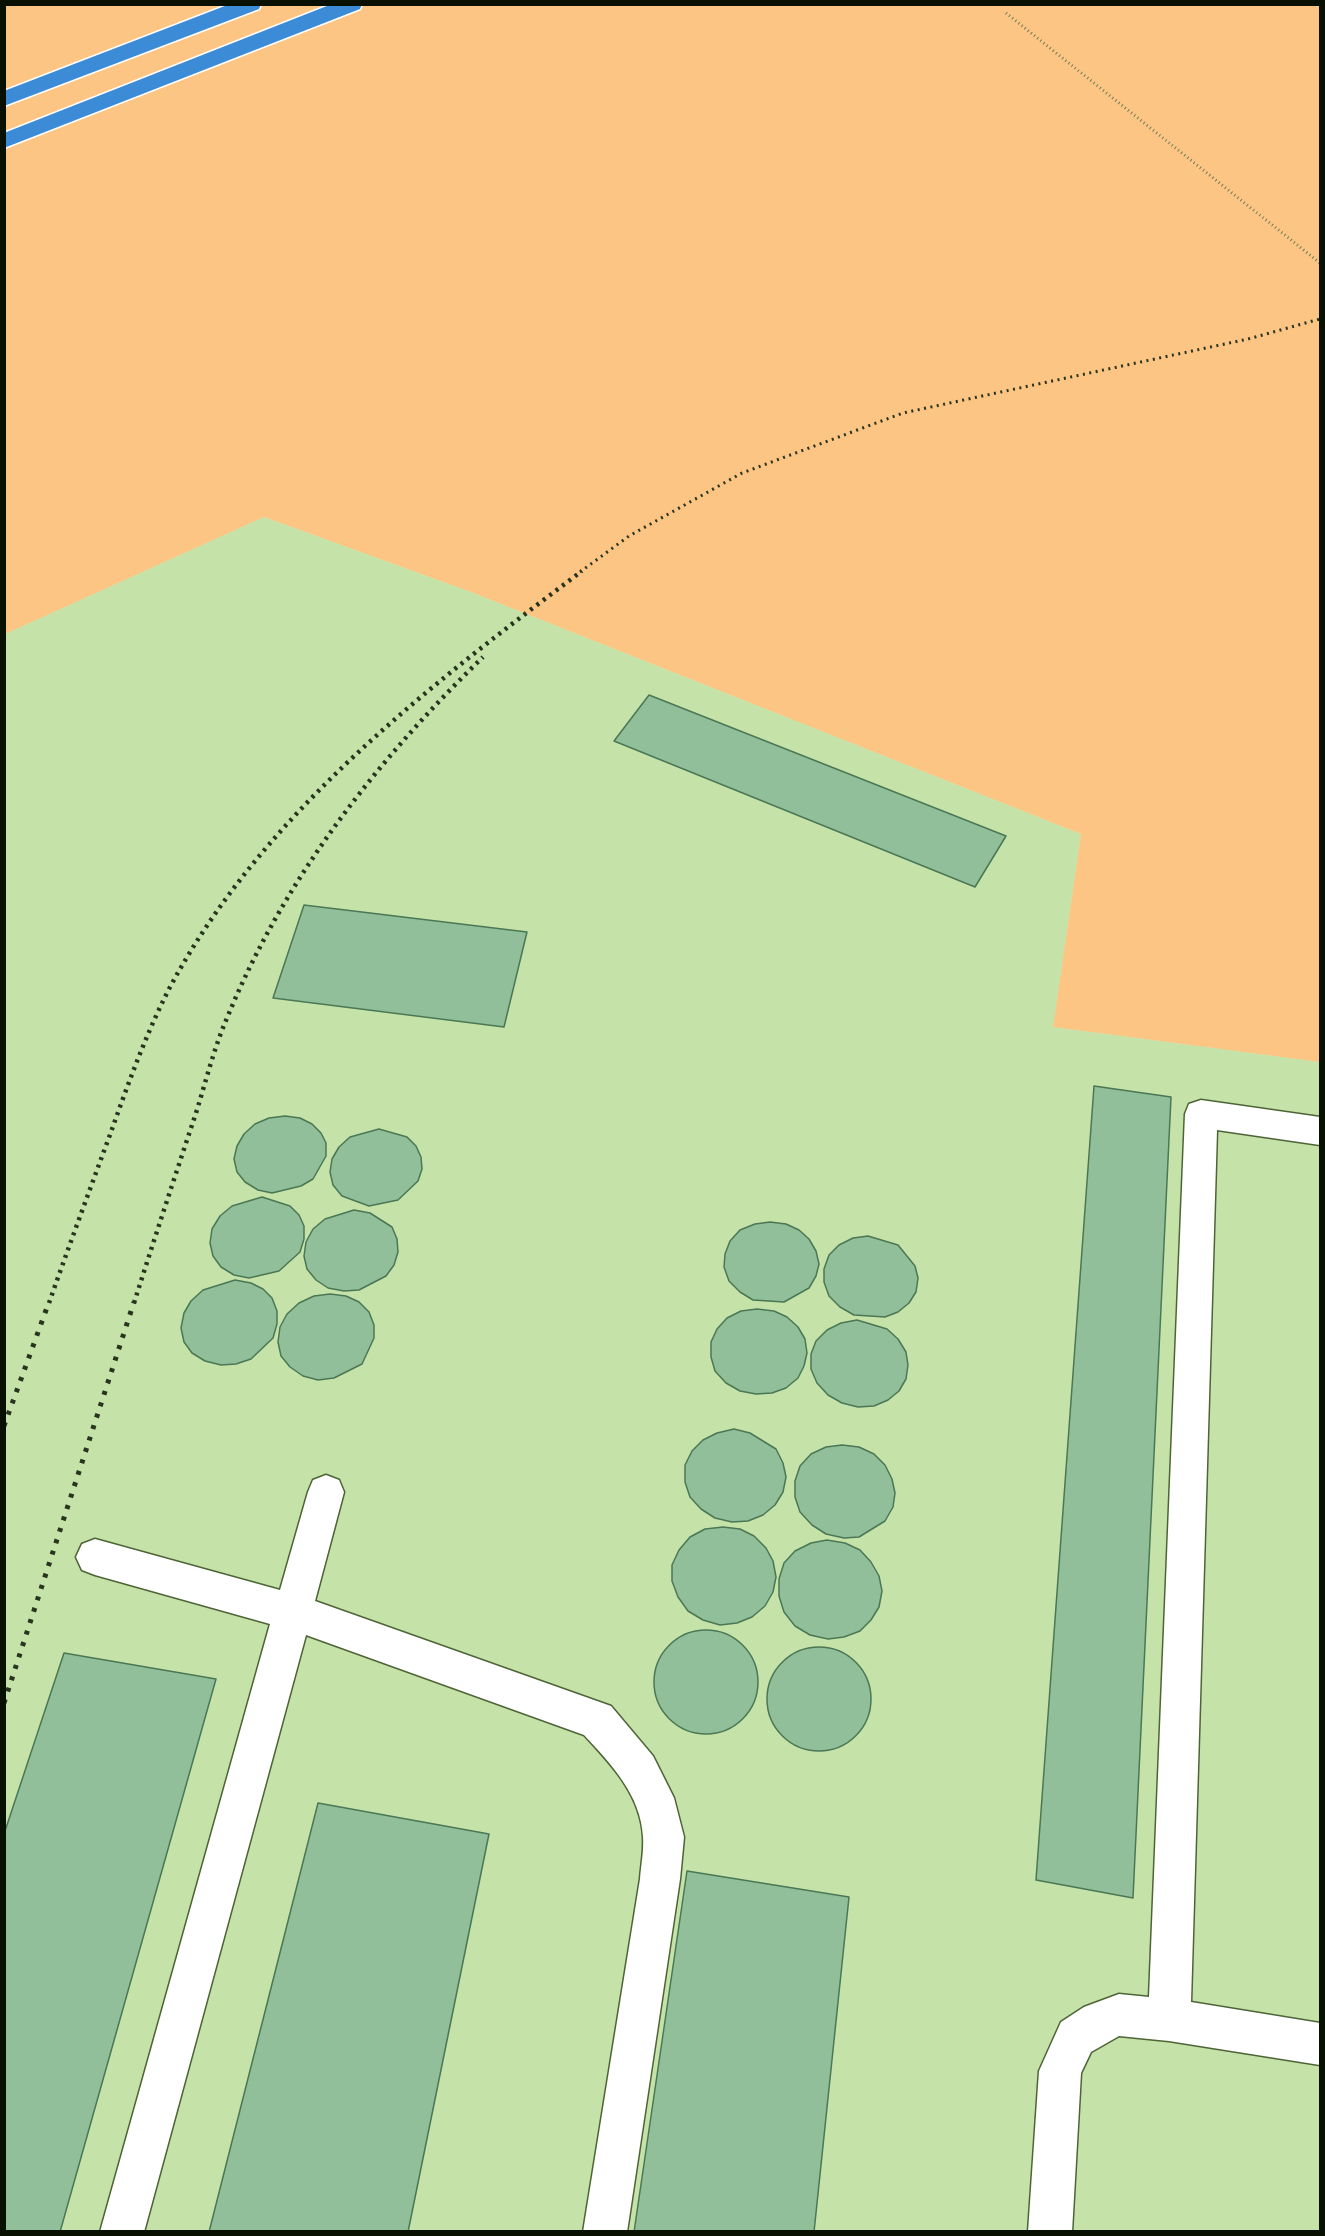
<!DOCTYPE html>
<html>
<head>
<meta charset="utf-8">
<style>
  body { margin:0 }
  #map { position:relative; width:1325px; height:2236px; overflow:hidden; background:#d1ecb9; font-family:"Asap Condensed",sans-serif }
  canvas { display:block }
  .frame { position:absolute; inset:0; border:6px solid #071001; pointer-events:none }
</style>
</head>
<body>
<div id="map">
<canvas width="1325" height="2236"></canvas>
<div class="frame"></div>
</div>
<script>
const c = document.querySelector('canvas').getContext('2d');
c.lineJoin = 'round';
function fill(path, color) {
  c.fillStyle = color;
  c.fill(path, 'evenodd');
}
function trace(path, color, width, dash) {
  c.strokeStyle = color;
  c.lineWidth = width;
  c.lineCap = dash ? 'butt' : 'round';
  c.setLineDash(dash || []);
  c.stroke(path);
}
const built = new Path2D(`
  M264,517L471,592L1081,834L1053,1027L1320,1062V2231H5L4,634Z`);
const green = new Path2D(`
  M4,5H1320V1062L1053,1027L1081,834L471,592L264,517L5,634Z`);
const building = new Path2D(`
  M649,695L1006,836L975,887L614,741Z
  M304,905L527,932L504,1027L273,998Z
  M1094,1086L1171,1097L1133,1898L1036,1880Z
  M285,1116L300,1118L312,1124L321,1133L326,1143V1156L313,1179L301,1186L272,1193L258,1190L245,1182L237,1172L234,1159L237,1146L244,1134L255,1124L269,1118Z
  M379,1129L407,1137L416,1146L421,1157L422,1169L418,1181L398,1200L369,1206L342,1196L333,1185L330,1172L332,1159L339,1147L350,1137Z
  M262,1197L290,1206L299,1215L304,1226V1239L300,1252L279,1271L249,1278L234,1275L221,1267L213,1256L210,1243L212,1229L220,1216L232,1206Z
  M354,1210L370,1213L392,1227L397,1239L398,1252L394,1265L386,1276L359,1290L344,1291L328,1288L316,1280L307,1269L304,1256L306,1242L313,1229L325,1219Z
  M770,1222L786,1224L799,1230L809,1239L816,1251L819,1264L816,1276L809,1288L784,1302L753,1300L740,1292L729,1281L724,1267L725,1254L730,1241L740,1230L755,1224Z
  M868,1236L898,1245L915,1266L918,1278L916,1292L909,1303L898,1312L885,1317L854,1315L840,1307L829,1296L824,1282V1269L829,1255L839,1245L853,1238Z
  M235,1280L251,1283L263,1289L272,1298L277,1311V1324L273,1338L251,1359L236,1364L221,1365L205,1361L192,1353L184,1342L181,1328L184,1313L191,1301L203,1290Z
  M330,1294L346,1296L359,1302L369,1312L374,1325V1338L362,1364L334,1378L318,1380L303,1376L290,1367L281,1356L278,1342L280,1327L287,1314L299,1303L314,1296Z
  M757,1309L774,1311L787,1317L798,1327L805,1339L807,1353L804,1366L798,1378L786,1388L772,1393L756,1394L740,1391L726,1383L715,1371L711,1357V1342L717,1329L727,1318L741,1311Z
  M857,1320L887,1329L898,1339L906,1352L908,1365L906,1379L899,1391L888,1400L874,1406L858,1407L842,1403L828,1395L817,1383L811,1369V1354L816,1341L827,1330L841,1323Z
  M734,1429L750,1433L776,1449L783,1463L786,1477L783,1492L775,1505L763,1515L748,1521L732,1522L715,1518L701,1509L690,1497L685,1482V1465L692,1451L703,1440L717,1433Z
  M842,1445L859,1447L874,1454L885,1465L892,1479L895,1493L893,1507L885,1521L859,1537L844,1538L826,1534L812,1525L800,1512L795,1497V1481L800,1466L811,1454L826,1447Z
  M723,1527L740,1529L754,1536L766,1548L773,1561L776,1577L773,1592L765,1606L752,1617L737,1623L720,1625L703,1620L688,1611L678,1597L672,1581V1565L679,1550L690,1537L705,1529Z
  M827,1540L845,1543L860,1550L871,1562L879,1576L882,1591L879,1607L871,1620L860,1631L844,1637L828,1639L810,1635L795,1626L784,1612L779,1596V1579L784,1563L795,1551L811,1543Z
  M654 1682a52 52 0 1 1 104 0a52 52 0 1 1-104 0Z
  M767 1699a52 52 0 1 1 104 0a52 52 0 1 1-104 0Z
  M64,1653L216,1679L60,2232H4V1834Z
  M318,1803L489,1834L408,2232H209Z
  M687,1871L849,1897L814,2232H634Z`);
const path = new Path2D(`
  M1006,13L1320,263`);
const minor = new Path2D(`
  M1201,1100L1320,1117V1145L1217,1130L1191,2002L1320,2023V2065L1169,2041L1119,2036L1091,2052L1081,2073L1072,2232H1028L1039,2071L1061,2022L1084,2007L1119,1994L1149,1997L1185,1114L1189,1104Z
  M326,1475L339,1480L344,1492L315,1601L611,1706L653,1756L674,1798L684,1837L680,1879L627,2232H583L640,1879C641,1865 644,1851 643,1837C641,1795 611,1764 584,1735L306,1635L144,2232H100L270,1624L95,1575L82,1570L76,1557L82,1544L95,1539L280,1590L308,1492L313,1480Z`);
const highway = new Path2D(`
  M230,4H261L259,9L4,106V91Z
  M332,4H362L360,9L4,148V133Z`);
const railFar2 = new Path2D(`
  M580,572L629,536L742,473L903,413L1248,339L1320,319`);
const railFar1 = new Path2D(`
  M49,1303C69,1246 90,1189 111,1132C128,1084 146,1034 169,989C262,814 426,688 582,571
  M134,1303C154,1240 175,1176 196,1113C206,1081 214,1048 227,1018C284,879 376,761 483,657`);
const rail = new Path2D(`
  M4,1426L49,1302
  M4,1703L134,1302`);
fill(built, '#c5e3a9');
fill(green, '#fdc584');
fill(building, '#90bf99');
trace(building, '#4b7755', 1.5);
trace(minor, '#4e6437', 3);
trace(highway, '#fff', 3);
trace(path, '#6b7d5c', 3, [1, 3]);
fill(minor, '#fff');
fill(highway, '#3c8bd7');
trace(railFar2, '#28341f', 3, [2, 4.5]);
trace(railFar1, '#28341f', 4.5, [3, 5]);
trace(rail, '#28341f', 5, [4, 8]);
</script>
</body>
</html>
